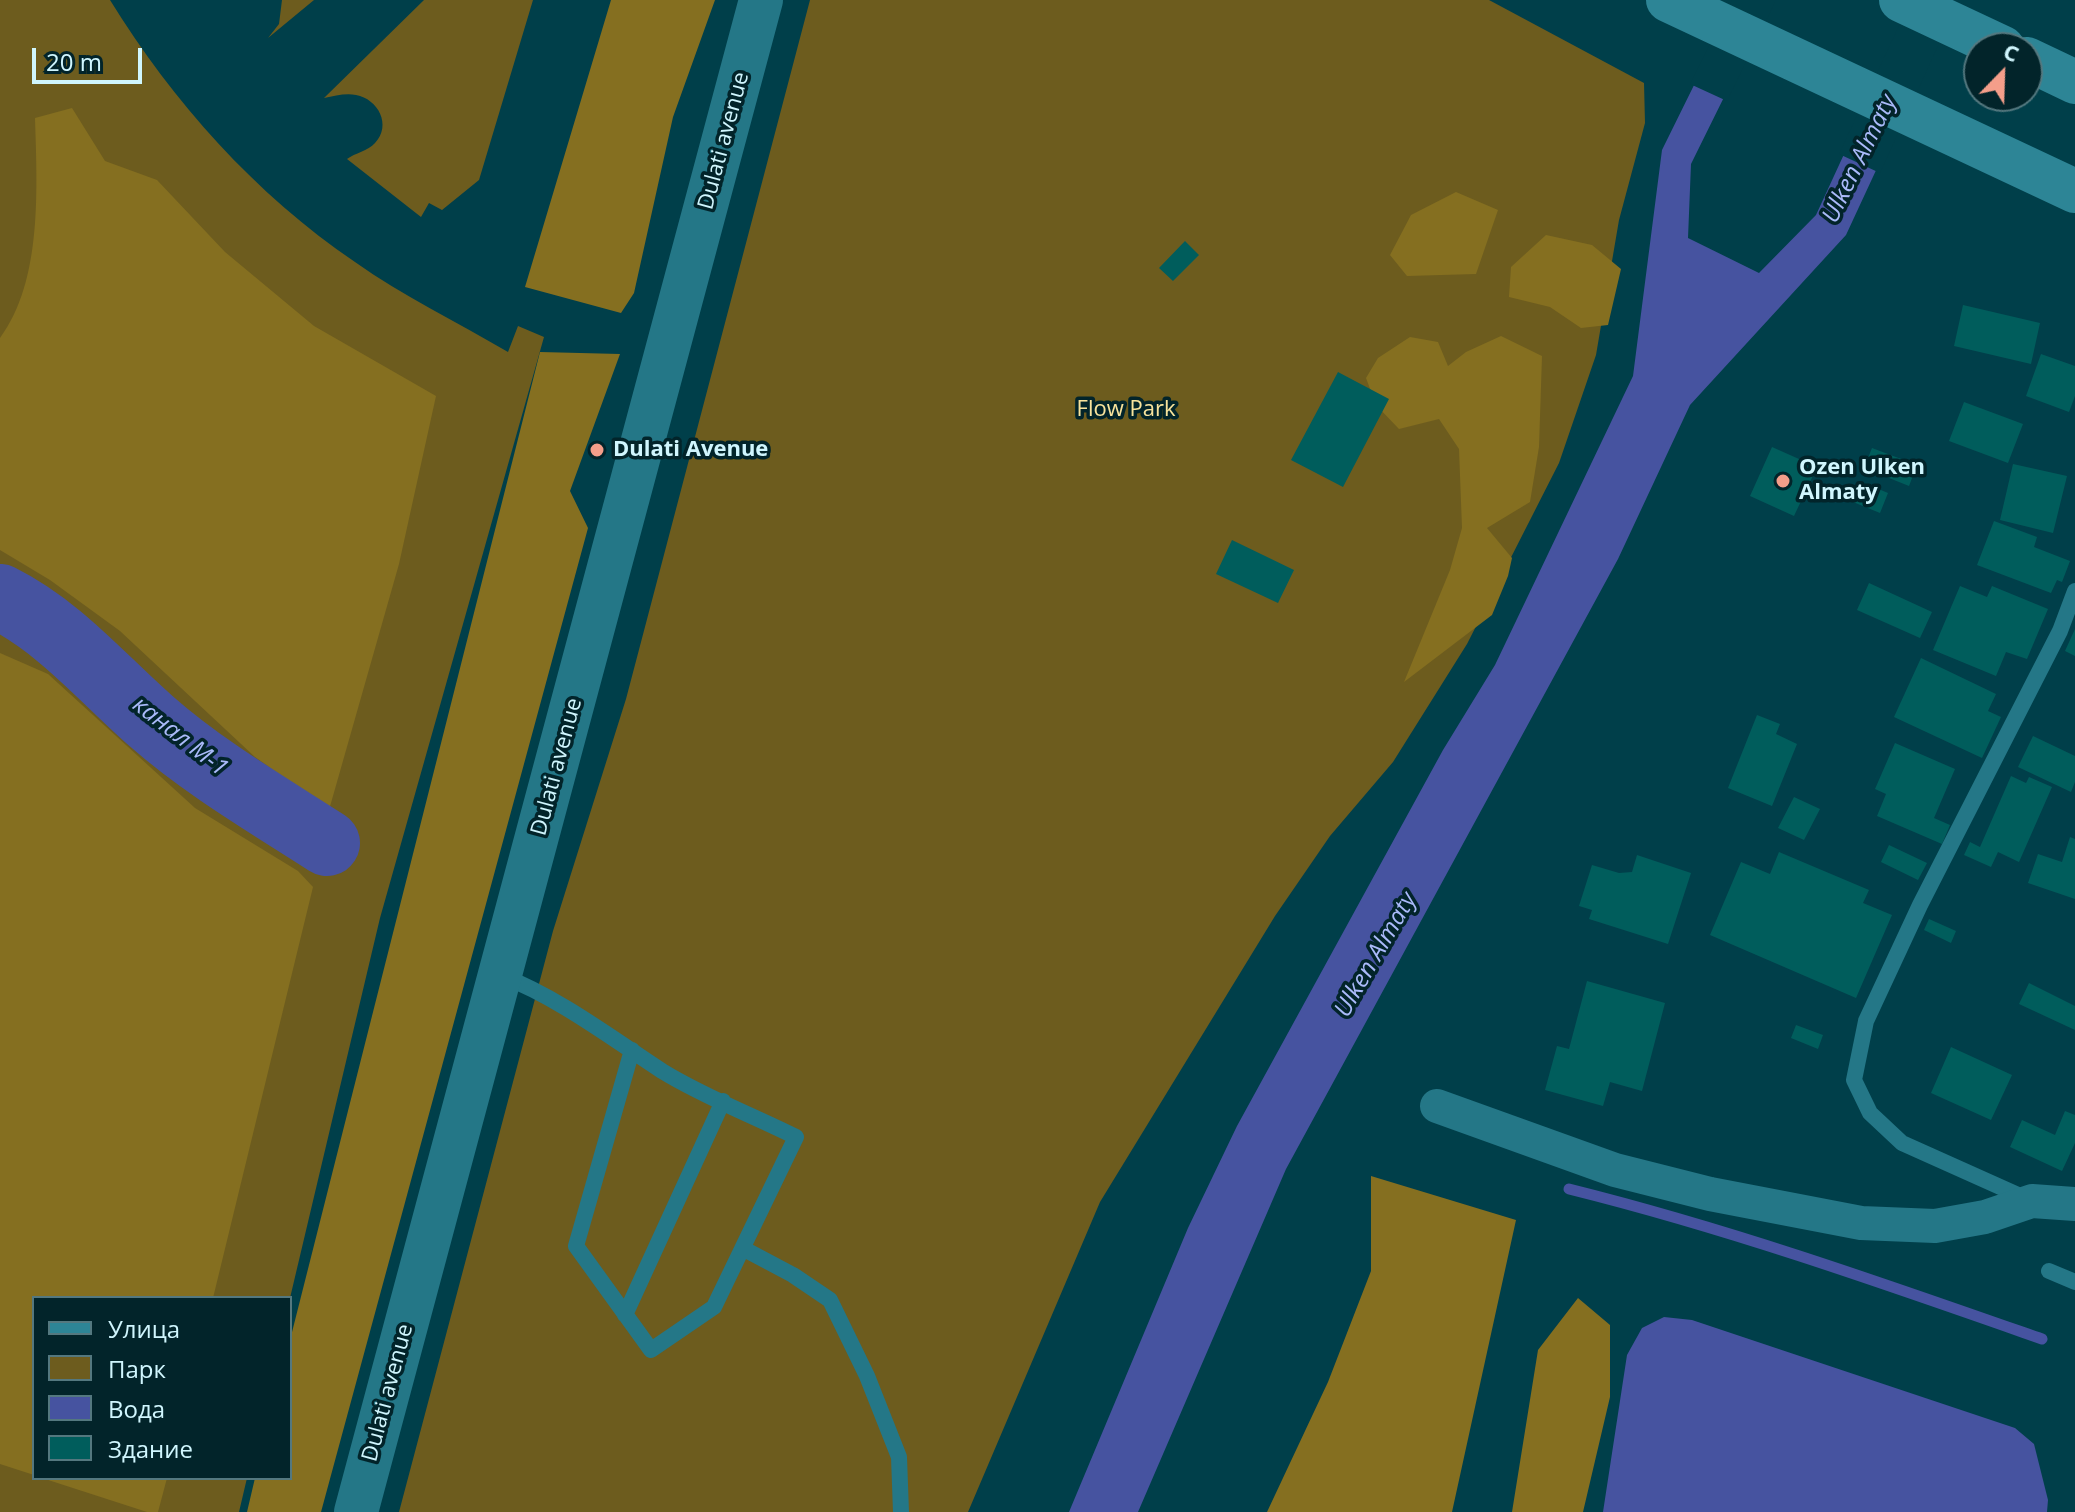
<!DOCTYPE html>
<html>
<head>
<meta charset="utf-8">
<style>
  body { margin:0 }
  #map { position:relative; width:2075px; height:1512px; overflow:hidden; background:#003f4a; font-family:"Open Sans",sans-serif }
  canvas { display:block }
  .legend { position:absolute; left:32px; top:1296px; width:260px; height:184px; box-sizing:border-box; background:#02242a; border:2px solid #54787f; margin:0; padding:10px 14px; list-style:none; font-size:24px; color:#d0f6fe }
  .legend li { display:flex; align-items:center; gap:16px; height:40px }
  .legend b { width:40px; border:2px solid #54787f }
  .north { position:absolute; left:1963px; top:32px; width:80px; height:80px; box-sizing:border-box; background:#02242a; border:2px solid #54787f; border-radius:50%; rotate:23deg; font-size:22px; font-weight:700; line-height:32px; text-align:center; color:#d0f6fe }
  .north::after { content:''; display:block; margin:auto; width:28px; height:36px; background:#f49e8a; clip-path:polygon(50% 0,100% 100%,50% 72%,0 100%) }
  .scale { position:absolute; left:32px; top:48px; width:110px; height:36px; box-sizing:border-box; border:4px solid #d0f6fe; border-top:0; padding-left:10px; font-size:24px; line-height:28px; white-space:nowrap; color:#d0f6fe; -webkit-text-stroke:6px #02242a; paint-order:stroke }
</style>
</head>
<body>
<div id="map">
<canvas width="2075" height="1512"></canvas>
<ul class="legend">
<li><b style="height:10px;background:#2d8596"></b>Улица</li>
<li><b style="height:22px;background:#6d5c1e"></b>Парк</li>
<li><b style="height:22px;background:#4653a0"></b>Вода</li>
<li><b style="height:22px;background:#005d5c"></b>Здание</li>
</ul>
<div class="north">С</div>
<div class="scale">20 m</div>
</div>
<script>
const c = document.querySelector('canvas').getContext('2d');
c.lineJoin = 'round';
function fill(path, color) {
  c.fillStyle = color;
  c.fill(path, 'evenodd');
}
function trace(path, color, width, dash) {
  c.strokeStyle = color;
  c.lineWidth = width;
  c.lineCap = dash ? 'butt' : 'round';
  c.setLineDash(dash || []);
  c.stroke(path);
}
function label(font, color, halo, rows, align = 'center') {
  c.font = font + ' "Open Sans",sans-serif';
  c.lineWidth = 7;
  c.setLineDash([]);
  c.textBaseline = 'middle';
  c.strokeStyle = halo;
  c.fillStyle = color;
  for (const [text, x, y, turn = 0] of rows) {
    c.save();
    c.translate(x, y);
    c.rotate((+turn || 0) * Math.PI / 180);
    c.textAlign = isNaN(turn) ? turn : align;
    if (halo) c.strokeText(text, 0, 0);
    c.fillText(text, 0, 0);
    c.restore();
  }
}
const green = new Path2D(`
  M0,0H110C173,102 255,194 355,262C403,296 457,322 508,352L518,326L544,337L380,918L290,1298H34V1478H247L239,1512H0Z
  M282,0H314L268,38L279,24Z
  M424,0H533L479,180L442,210L429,203L421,217L347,159C355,153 368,151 375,143C392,125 378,99 356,95C345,93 335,96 324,98Z
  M810,0H1489L1644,83L1645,123L1619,220L1596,355L1559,463L1467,644L1393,762L1330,836L1275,916L1100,1202L968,1512H399L553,931L626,699Z`);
const forest = new Path2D(`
  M611,0H715L673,117L634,293L621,313L525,287Z
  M72,108L105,161L157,180L225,252L314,326L436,396L399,564L329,810L255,757L120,631L50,580L0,550V338C43,280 37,186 35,118Z
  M1456,192L1498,210L1476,274L1407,276L1390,255L1411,215Z
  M1546,235L1592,245L1621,269L1608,325L1581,328L1550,307L1509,297L1511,267Z
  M1501,336L1542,356L1539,447L1530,502L1487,528L1512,558L1508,576L1492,615L1404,682L1450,570L1462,528L1459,449L1439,419L1399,429L1376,405L1366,378L1378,358L1410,337L1438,342L1448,366L1466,352Z
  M540,352L620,354L570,491L588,528L321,1512H247L255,1478H290V1340Z
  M0,653L48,674L195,808L298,871L313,887L213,1298H34V1475L0,1464Z
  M1371,1176L1516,1220L1452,1512H1267L1328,1382L1371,1271Z
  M1578,1298L1610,1325V1397L1583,1512H1512L1538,1350Z
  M42,1478H167L158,1512H147Z`);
const water = new Path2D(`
  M1736,0H1772L1691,164L1688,238L1759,273L1816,215L1915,0H1955L1846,235L1690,405L1618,559L1286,1169L1138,1512H1069L1188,1228L1237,1126L1443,750L1495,665L1633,376L1662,150Z
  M1664,1317L1692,1320L2015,1428L2034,1444L2048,1500L2047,1512H1603L1627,1355L1642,1328Z`);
const pier = new Path2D(`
  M1732,0H1776L1727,101L1690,84Z
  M1911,0H1959L1880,173L1839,154Z`);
const stream = new Path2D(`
  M1569,1189C1730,1229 1885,1284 2042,1339`);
const river = new Path2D(`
  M0,597C60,627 101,677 151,721C203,767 268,805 327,843`);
const building = new Path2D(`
  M1185,241L1199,255L1173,281L1159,268Z
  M1963,305L2040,323L2031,364L1954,346Z
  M2041,354L2075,366V396L2069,412L2026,396Z
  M1338,372L1389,399L1343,487L1291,460Z
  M1964,402L2023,424L2008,463L1949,441Z
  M1772,447L1817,467L1794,516L1750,496Z
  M1872,448L1917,465L1909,486L1864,468Z
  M2013,464L2067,476L2053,533L2000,520Z
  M1862,482L1888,493L1880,513L1853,502Z
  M1994,521L2037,537L2034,547L2070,561L2062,582L2057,580L2051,593L1977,565Z
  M1232,540L1294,570L1278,603L1216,574Z
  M1869,583L1932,612L1920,638L1857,610Z
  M1960,586L1987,597L1992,586L2048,609L2027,659L2006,652L1996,676L1933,650Z
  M2075,629V656L2065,651Z
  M1921,658L1996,694L1988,711L2001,717L1982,758L1894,717Z
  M1757,715L1780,724L1776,734L1797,744L1772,806L1728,788Z
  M2033,736L2075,756V782L2071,792L2018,767Z
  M1895,743L1955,769L1934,818L1950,825L1942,844L1877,816L1886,794L1875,789Z
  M2011,776L2026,783L2029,777L2052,787L2019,862L1998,852L1991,867L1964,855L1970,842L1980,847Z
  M1794,797L1820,809L1804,840L1778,828Z
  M2070,837L2075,839V899L2028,883L2038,854L2062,862Z
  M1889,845L1927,863L1918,880L1881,862Z
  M1779,852L1869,890L1863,903L1892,915L1856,998L1710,935L1741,862L1770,874Z
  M1637,855L1691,873L1668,944L1589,919L1592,910L1579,906L1592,865L1619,873L1632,872Z
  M1929,919L1956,931L1951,943L1924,930Z
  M1587,981L1665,1003L1642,1091L1610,1082L1603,1106L1545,1090L1557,1046L1569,1049Z
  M2029,983L2075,1006V1030L2019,1004Z
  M1796,1025L1823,1035L1818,1049L1791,1038Z
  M1951,1047L2012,1075L1991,1120L1931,1093Z
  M2065,1111L2075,1115V1143L2062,1171L2010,1147L2022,1120L2055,1135Z`);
const lane = new Path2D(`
  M502,976C556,996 613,1039 662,1071C704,1097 752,1115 796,1137L714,1307L651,1350L576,1246L632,1050
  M2027,1199L1902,1143L1870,1113L1854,1080L1866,1021L1920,905L2060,631L2075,591
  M744,1249L793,1275L830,1300L867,1376L899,1457L901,1512
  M2049,1271L2075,1282
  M625,1315L723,1101`);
const street = new Path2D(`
  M1437,1106L1615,1170L1710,1194L1861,1223L1935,1226L1985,1217L2032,1201L2075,1204`);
const secondary = new Path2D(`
  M356,1512L761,0`);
const primary = new Path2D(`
  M1668,0L2075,191
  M1901,0L2003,48
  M2027,59L2075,82`);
const markers = [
  [597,450,8,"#f49e8a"],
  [1783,481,8,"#f49e8a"]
];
const streetNames = [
  ["Dulati avenue",724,141,-75],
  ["Dulati avenue",557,767,-75],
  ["Dulati avenue",388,1393,-75]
];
const parkNames = [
  ["Flow Park",1126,410]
];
const poiNames = [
  ["Dulati Avenue",613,450],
  ["Ozen Ulken",1799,468],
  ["Almaty",1799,493]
];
const waterNames = [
  ["Ulken Almaty",1860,159,-64],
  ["канал М-1",180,737,38],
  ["Ulken Almaty",1376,955,-60]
];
fill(green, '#6d5c1e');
fill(forest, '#856f20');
fill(water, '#4653a0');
fill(pier, '#003f4a');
trace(stream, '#4653a0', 11);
trace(river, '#4653a0', 66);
fill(building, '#005d5c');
trace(lane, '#247787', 16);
trace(street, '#247787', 34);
trace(secondary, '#247787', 44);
trace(primary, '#2d8596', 44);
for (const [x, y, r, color] of markers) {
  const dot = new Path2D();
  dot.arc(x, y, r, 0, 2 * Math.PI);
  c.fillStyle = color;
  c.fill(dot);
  trace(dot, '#02242a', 3);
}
label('22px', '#d0f6fe', '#02242a', streetNames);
label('22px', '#f8e39c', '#02242a', parkNames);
label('bold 22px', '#d0f6fe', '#02242a', poiNames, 'left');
label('italic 24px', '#aabafa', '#02242a', waterNames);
</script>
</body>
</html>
